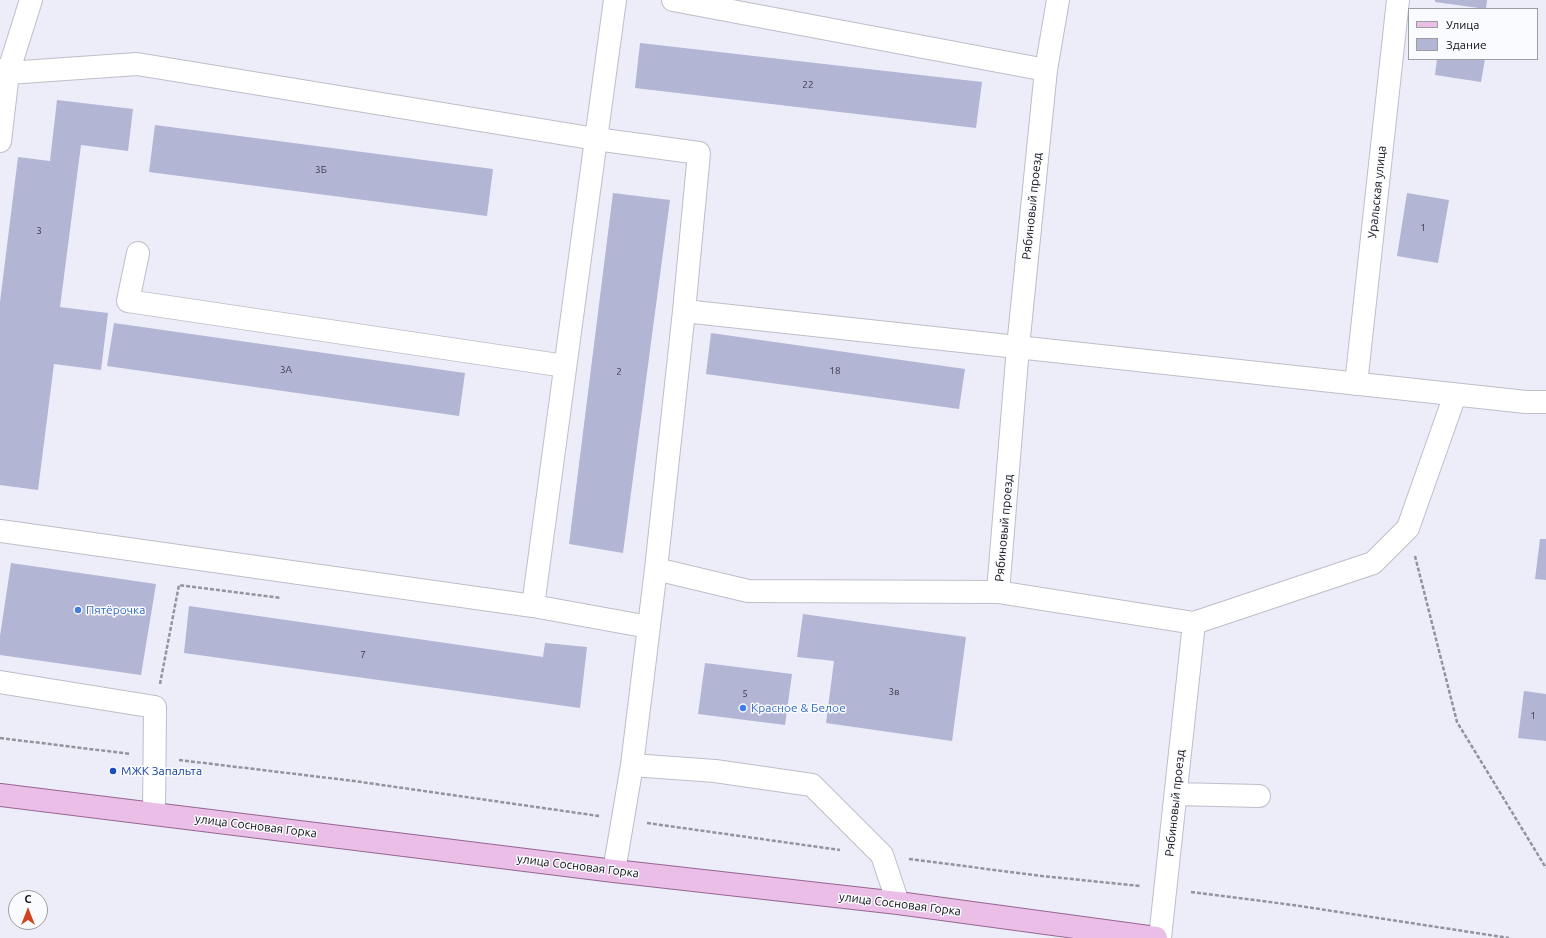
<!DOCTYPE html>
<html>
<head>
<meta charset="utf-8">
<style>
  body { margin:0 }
  #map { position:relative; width:1546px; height:938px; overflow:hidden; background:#ecedf8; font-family:Ubuntu,sans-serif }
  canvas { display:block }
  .legend { position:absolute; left:1408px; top:8px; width:130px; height:52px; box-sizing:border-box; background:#fafbff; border:1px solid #9d9da1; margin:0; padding:5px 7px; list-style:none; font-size:12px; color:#111115 }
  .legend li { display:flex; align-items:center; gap:8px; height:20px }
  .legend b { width:20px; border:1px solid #9d9da1 }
  .north { position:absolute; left:8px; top:890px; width:40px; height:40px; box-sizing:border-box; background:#fafbff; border:1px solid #9d9da1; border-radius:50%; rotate:0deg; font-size:11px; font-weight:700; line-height:16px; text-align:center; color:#111115 }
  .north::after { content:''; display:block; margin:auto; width:14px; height:18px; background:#ce4421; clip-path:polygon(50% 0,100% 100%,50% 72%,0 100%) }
</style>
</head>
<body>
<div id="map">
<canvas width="1546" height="938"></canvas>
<ul class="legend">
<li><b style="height:5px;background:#ebbee7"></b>Улица</li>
<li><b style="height:11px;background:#b3b5d5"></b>Здание</li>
</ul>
<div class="north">С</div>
</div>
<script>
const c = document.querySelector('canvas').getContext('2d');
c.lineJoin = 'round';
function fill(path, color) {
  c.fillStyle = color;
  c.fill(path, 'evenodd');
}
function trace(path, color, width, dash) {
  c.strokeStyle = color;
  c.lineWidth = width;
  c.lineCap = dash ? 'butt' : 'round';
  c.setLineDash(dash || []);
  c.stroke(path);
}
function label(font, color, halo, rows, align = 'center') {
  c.font = font + ' Ubuntu,sans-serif';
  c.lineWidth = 3;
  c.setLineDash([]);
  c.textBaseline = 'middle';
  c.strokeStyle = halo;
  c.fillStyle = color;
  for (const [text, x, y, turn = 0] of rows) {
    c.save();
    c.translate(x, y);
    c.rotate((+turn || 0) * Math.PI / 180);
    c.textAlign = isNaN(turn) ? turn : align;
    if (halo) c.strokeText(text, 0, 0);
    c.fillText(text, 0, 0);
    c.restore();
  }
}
const building = new Path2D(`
  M1435,0H1487L1486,9L1435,2Z
  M640,43L982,82L976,128L635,88Z
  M1437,59H1485L1481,82L1435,75Z
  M57,100L133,109L128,151L81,145L60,307L108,313L101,370L54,364L38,490L0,485V302L18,157L50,161Z
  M155,125L493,169L487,216L149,172Z
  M613,193L670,200L623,553L569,544Z
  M1407,193L1449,200L1438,263L1397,256Z
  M114,323L465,373L459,416L107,366Z
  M711,333L965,369L959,409L706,374Z
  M1540,539H1546V580L1535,579Z
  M11,563L156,584L141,675L0,655V636Z
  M189,606L543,657L545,643L587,647L580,708L184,653Z
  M803,614L966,637L952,741L826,723L834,661L797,657Z
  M705,663L792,674L785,725L698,714Z
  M1524,691L1546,694V741L1518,738Z`);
const path = new Path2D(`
  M1415,556L1457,722L1546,868
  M160,684L179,585L281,598
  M0,738L131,754
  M179,760L354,781L599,816
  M647,823L840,850
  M909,859L1042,876L1140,886
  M1191,892L1293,905L1509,938`);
const minor = new Path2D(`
  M673,0L1046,70
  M1058,0L1046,70L1018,347L998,592L1194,623L1160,938
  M0,70L8,73L137,64L596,139L533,606
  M0,141L8,73L31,0
  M138,253L128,301L565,366
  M684,311L1526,402H1546
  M1356,384L1398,0
  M0,531L533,606L649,627
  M656,569L748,591L998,592
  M1194,623L1373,563L1408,528L1455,395
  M0,682L155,707L154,813
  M632,765L715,771L812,785L882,855L898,903
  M1176,794L1259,796
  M614,871L632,765L656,569L684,311L699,153L596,139L615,0`);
const major = new Path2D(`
  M0,795L614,871L898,903L1156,938`);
const markers = [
  [78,610,4,"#3f7fe0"],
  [743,708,4,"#3f7fe0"],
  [113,771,4,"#1a4fb4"]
];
const numberNames = [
  ["22",808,85],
  ["3Б",321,170],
  ["1",1423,228],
  ["3",39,231],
  ["3А",286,370],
  ["18",835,371],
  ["2",619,372],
  ["7",363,655],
  ["3в",894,692],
  ["5",745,694],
  ["1",1533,716]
];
const streetNames = [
  ["Уральская улица",1377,192,-84],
  ["Рябиновый проезд",1032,206,-84],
  ["Рябиновый проезд",1004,528,-85],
  ["Рябиновый проезд",1175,803,-84],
  ["улица Сосновая Горка",256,826,7],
  ["улица Сосновая Горка",578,866,7],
  ["улица Сосновая Горка",900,904,7]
];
const shopNames = [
  ["Пятёрочка",86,610],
  ["Красное & Белое",751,708]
];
const transitNames = [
  ["МЖК Запальта",121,771]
];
fill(building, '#b3b5d5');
trace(minor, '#bdbec8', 24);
trace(major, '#966593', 24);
trace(path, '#92939b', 2.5, [4, 2]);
trace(minor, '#fff', 22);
trace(major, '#ebbee7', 22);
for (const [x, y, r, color] of markers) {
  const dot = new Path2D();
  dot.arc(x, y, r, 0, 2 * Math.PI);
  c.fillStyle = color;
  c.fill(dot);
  trace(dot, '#fafbff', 1.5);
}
label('10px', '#3a3a45', null, numberNames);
label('12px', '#111115', '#fafbff', streetNames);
label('12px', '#366cbe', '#fafbff', shopNames, 'left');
label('12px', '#164399', '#fafbff', transitNames, 'left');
</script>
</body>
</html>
